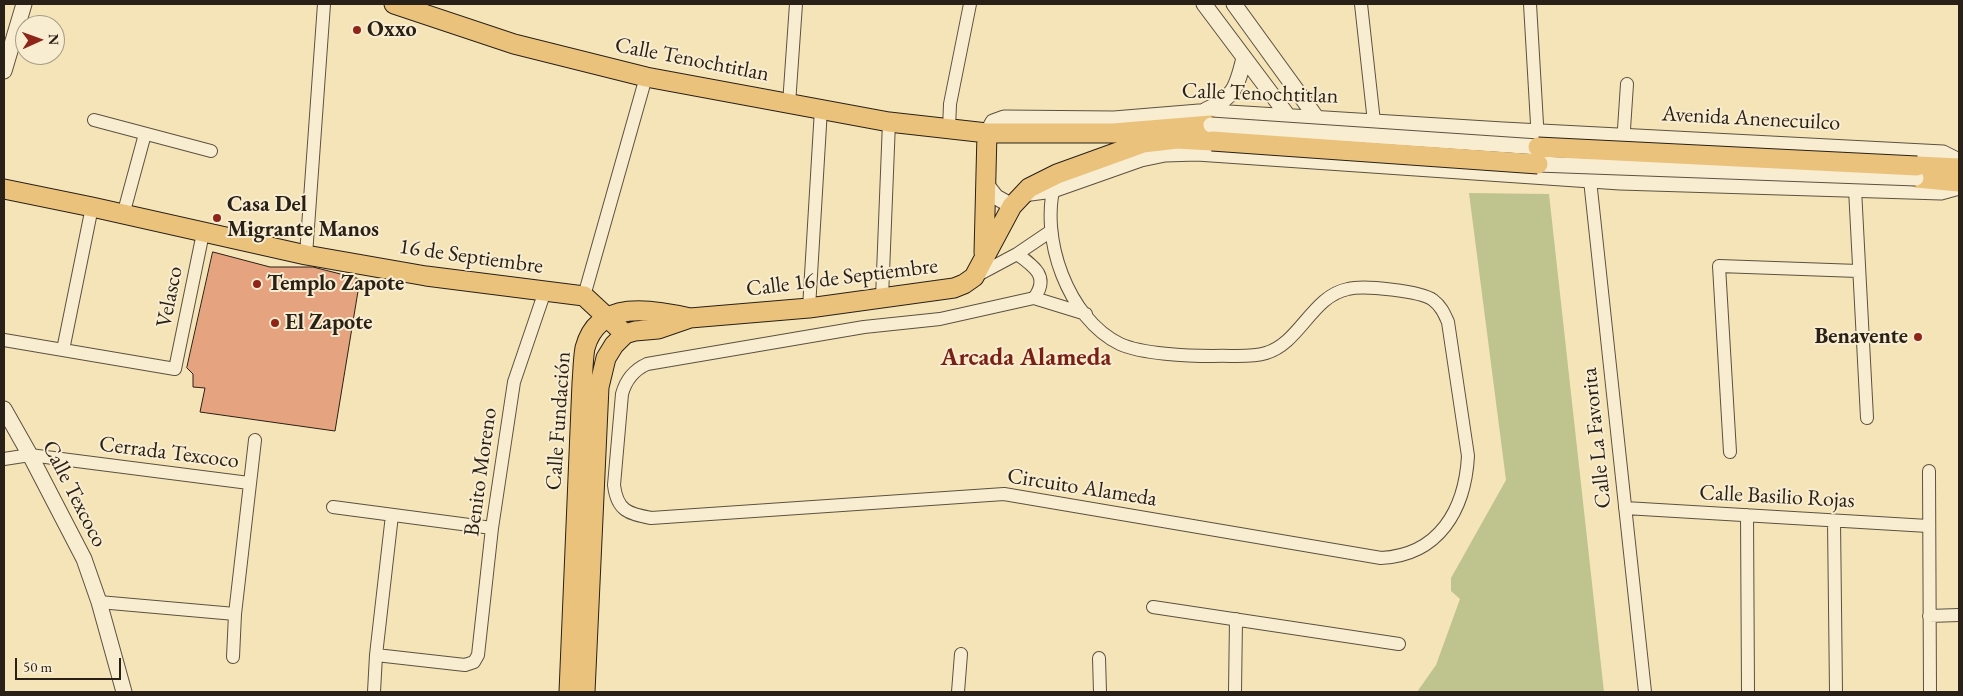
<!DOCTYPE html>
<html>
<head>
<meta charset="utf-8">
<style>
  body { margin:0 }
  #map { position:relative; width:1963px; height:696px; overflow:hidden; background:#f5e4b8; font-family:"EB Garamond",serif }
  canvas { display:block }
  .frame { position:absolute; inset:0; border:5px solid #292017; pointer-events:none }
  .north { position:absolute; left:15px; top:15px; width:50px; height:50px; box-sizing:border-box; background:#f8edd1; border:1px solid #a59b87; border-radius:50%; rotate:88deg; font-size:14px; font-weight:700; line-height:20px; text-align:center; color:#292017 }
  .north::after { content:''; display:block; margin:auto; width:18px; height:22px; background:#8f2418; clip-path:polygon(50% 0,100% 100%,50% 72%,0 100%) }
  .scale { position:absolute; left:15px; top:658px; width:106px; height:22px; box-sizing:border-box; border:2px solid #292017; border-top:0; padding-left:6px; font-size:15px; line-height:18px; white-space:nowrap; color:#292017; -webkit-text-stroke:4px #f8edd1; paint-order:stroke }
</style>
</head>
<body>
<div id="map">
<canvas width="1963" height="696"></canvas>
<div class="frame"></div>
<div class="north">N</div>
<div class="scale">50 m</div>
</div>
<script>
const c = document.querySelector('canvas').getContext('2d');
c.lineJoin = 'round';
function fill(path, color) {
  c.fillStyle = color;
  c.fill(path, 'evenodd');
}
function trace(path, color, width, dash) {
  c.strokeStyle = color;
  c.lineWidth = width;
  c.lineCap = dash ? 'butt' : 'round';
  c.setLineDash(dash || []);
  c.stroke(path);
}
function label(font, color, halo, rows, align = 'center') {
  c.font = font + ' "EB Garamond",serif';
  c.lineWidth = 4;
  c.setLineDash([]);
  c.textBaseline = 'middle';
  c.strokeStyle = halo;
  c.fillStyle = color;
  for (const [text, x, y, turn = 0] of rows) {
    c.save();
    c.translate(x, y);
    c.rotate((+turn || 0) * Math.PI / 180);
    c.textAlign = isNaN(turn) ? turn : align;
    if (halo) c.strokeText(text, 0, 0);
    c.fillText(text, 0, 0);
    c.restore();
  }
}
const green = new Path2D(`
  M1469,193L1549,194L1604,692H1417L1436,665L1460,599L1451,591V578L1506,480Z`);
const building = new Path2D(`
  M213,252L270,267H313L360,279L335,431L200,412L205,388L193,387V374L187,368Z`);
const minor = new Path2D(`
  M1361,4L1375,131
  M1530,4L1538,141
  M789,104L796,4
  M94,120L211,151
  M949,129L950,104L970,4
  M1623,144L1627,84
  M1590,180L1645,692
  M1055,183C1039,237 1068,319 1120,344C1142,354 1188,356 1213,356C1230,355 1250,358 1266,353C1300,343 1312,296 1348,289C1364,285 1421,291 1433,300C1441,306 1444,313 1448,322L1468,456C1465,510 1439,555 1381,558L1004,494L651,518C629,514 617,511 614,485L622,394C626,379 634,370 647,364L864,327L940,319L1034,298L1086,314
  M1855,189L1867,418
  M123,215L145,134
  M1017,254L1051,231
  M306,255L324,4
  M974,277L1017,254C1034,266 1050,277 1034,298
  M584,296L646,77
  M882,298L889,122
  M809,308L821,109
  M4,340L175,369L203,233
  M63,350L92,207
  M1730,452L1719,266L1858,271
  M4,459L30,455L249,483
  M1929,471L1930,692
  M333,507L492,528
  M1625,508L1928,526
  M1747,515L1748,692
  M1834,521L1836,692
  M99,602L235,614
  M1153,607L1399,644
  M1929,616L1959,615
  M376,655L465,665L474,662L478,655L492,528L514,382L545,291
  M233,657L235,614L255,440
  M1099,658L1100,692
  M374,692L376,655L392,515
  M958,692L961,654
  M1235,692L1236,619`);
const tertiary = new Path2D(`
  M1204,4L1291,120
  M1234,4L1321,124
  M4,71L24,4
  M1206,110C1234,98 1237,87 1244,58
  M987,133L993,122L1004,118L1114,119L1199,112L1229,113L1503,130L1943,153L1959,161
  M986,184L996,197L1012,206
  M1023,194L1053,190L1141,159L1165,154L1197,153L1620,182L1941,192L1959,187
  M4,409L30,455L84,559L99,602L124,692`);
const primary = new Path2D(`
  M394,4L514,44L646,77L889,122L987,133H1113L1211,125
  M1917,166L1959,168
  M1916,178L1959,182
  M4,189L92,207L306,255L426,276L584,296L625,334
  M984,253L987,133
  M569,692L582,383C583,372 583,359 585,348C598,299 652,309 690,318
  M585,692L599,387L606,358L614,345L625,334L635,331L658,329L690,318L809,308L954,288L964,284L974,277L1012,206L1029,188L1057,174L1143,143L1177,139L1212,141`);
const tertiaryBridge = new Path2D(`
  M1211,125L1538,147
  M1538,164L1916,178`);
const primaryBridge = new Path2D(`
  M1212,141L1538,164
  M1538,147L1917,166`);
const markers = [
  [357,30,5,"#8f2418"],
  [217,218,5,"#8f2418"],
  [257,284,5,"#8f2418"],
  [275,323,5,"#8f2418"],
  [1918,337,5,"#8f2418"]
];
const poiNames = [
  ["Oxxo",367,30],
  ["Casa Del",227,205],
  ["Migrante Manos",227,230],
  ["Templo Zapote",267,284],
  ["El Zapote",285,323],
  ["Benavente",1908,337,"right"]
];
const streetNames = [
  ["Calle Tenochtitlan",692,60,11],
  ["Calle Tenochtitlan",1260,94,2],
  ["Avenida Anenecuilco",1751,119,3],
  ["16 de Septiembre",471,257,8],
  ["Calle 16 de Septiembre",842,278,-7],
  ["Velasco",170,297,-79],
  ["Calle Fundación",559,421,-86],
  ["Calle La Favorita",1597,438,-96],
  ["Cerrada Texcoco",169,453,7],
  ["Benito Moreno",481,472,-82],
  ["Circuito Alameda",1082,488,9],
  ["Calle Texcoco",74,494,63],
  ["Calle Basilio Rojas",1777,497,3]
];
const quarterNames = [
  ["Arcada Alameda",1026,358]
];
fill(green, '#bfc38d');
fill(building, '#e6a380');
trace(building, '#292017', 1);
trace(minor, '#5c513f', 14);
trace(tertiary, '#5c513f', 17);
trace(primary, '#292017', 21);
trace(minor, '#f8edd1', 12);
trace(tertiary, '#f8edd1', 15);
trace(primary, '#eac27c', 19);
trace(tertiaryBridge, '#5c513f', 17, []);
trace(primaryBridge, '#292017', 21, []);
trace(tertiaryBridge, '#f8edd1', 15);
trace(primaryBridge, '#eac27c', 19);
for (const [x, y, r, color] of markers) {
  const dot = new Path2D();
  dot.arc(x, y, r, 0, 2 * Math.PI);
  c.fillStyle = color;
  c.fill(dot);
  trace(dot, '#f8edd1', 2);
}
label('bold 22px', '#292017', '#f8edd1', poiNames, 'left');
label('22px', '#292017', '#f8edd1', streetNames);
label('bold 25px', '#7a1f14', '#f8edd1', quarterNames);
</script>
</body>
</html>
